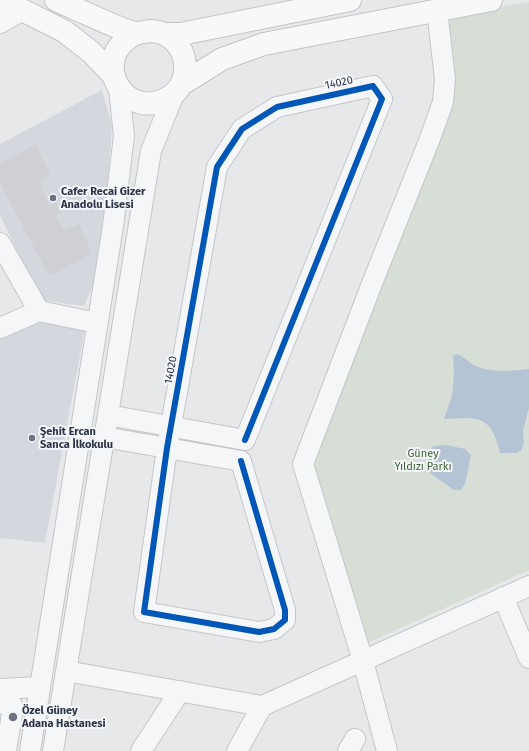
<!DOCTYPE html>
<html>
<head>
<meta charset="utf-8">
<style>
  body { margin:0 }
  canvas { display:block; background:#e6e8ea }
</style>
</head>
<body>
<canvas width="529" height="751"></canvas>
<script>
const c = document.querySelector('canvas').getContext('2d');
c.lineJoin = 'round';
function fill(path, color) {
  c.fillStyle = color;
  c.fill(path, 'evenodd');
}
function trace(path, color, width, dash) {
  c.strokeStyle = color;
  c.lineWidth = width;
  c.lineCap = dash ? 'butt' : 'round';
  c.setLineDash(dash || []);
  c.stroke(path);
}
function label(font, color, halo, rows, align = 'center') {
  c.font = font + ' "Fira Sans",sans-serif';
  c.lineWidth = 4;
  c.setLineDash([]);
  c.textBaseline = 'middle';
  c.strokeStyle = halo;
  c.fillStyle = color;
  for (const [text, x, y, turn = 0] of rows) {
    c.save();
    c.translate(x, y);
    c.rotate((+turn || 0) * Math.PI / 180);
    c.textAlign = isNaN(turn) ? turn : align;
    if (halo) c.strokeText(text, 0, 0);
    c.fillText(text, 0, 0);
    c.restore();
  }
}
const built = new Path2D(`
  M102,90L112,125L108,181L94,283L84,306L41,300L0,215V144Z
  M38,322L85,328L45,543L0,538V339Z`);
const green = new Path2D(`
  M529,2V570L365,644L303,464L442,122L437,10L504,6Z`);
const water = new Path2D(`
  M457,354C465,357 469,363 476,366C491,373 512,371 529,369V408L523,430L524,443L521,451L516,453H500C495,433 490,418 467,418C459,418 452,419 444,419L452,396L454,375L453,356Z
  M446,445L465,449L471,455L465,484L461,490H454L434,476L427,469C431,461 428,453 433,446Z`);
const building = new Path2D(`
  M35,145L50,174L40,182L48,205L56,203L60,211L56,217L64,230L79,224L87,241L91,254L53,274L47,272L0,183V164Z`);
const minor = new Path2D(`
  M0,23L23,10
  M0,243L39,311
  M0,328L39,311L97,323
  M108,415L245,440
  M104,437L241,461
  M241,461L285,610V620L274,629L259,632L144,612L167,448L217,167L242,129L277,107L373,86L382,99L245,440
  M503,597L529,658
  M66,671L262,706L529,586
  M0,689L40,687
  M0,703L12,705L13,708L6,751
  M30,751L113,226L124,136L119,88
  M53,751L151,151L174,94
  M141,751L180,691
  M237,751L262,706
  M348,751L355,739
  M387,751L363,661L303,464L371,286L429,141L443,102L445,79L437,10`);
const major = new Path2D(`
  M2,0L64,31L91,52L113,75
  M56,0L67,5C89,14 111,26 134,33C140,34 146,31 152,31C170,32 184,47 185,65C186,77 181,89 171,96C129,124 92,67 126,40C129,37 133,35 136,33
  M164,34H181L350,0
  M182,84L222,59L264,44L491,0`);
const cycleway = new Path2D(`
  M241,461L285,610V620L274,629L259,632L144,612L167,448L217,167L242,129L277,107L373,86L382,99L245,440`);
const markers = [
  [53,198,4,"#6c737f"],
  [32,438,4,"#6c737f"],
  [13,717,5,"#6c737f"]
];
const streetNames = [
  ["14020",339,83,-12],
  ["14020",171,370,-80]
];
const poiNames = [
  ["Cafer Recai Gizer",61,192],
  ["Anadolu Lisesi",61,205],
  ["Şehit Ercan",40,432],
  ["Sanca İlkokulu",40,445],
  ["Özel Güney",22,711],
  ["Adana Hastanesi",22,724]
];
const parkNames = [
  ["Güney",423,454],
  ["Yıldızı Parkı",423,467]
];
fill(built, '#d4d7dd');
fill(green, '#d6ded6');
fill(water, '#b4c4d5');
fill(building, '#ced0d3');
trace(minor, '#c4c6c8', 22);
trace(major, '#c2c5c8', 24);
trace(minor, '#f5f6f7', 20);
trace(major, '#f8f8f8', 22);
trace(cycleway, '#0057b8', 6);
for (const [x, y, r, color] of markers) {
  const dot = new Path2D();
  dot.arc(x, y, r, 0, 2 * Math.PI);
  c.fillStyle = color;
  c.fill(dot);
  trace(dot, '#f4f6f9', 1.5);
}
label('11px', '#2b3445', '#f4f6f9', streetNames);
label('bold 11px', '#2b3445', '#f4f6f9', poiNames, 'left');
label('11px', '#3f6138', '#f4f6f9', parkNames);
</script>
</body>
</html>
